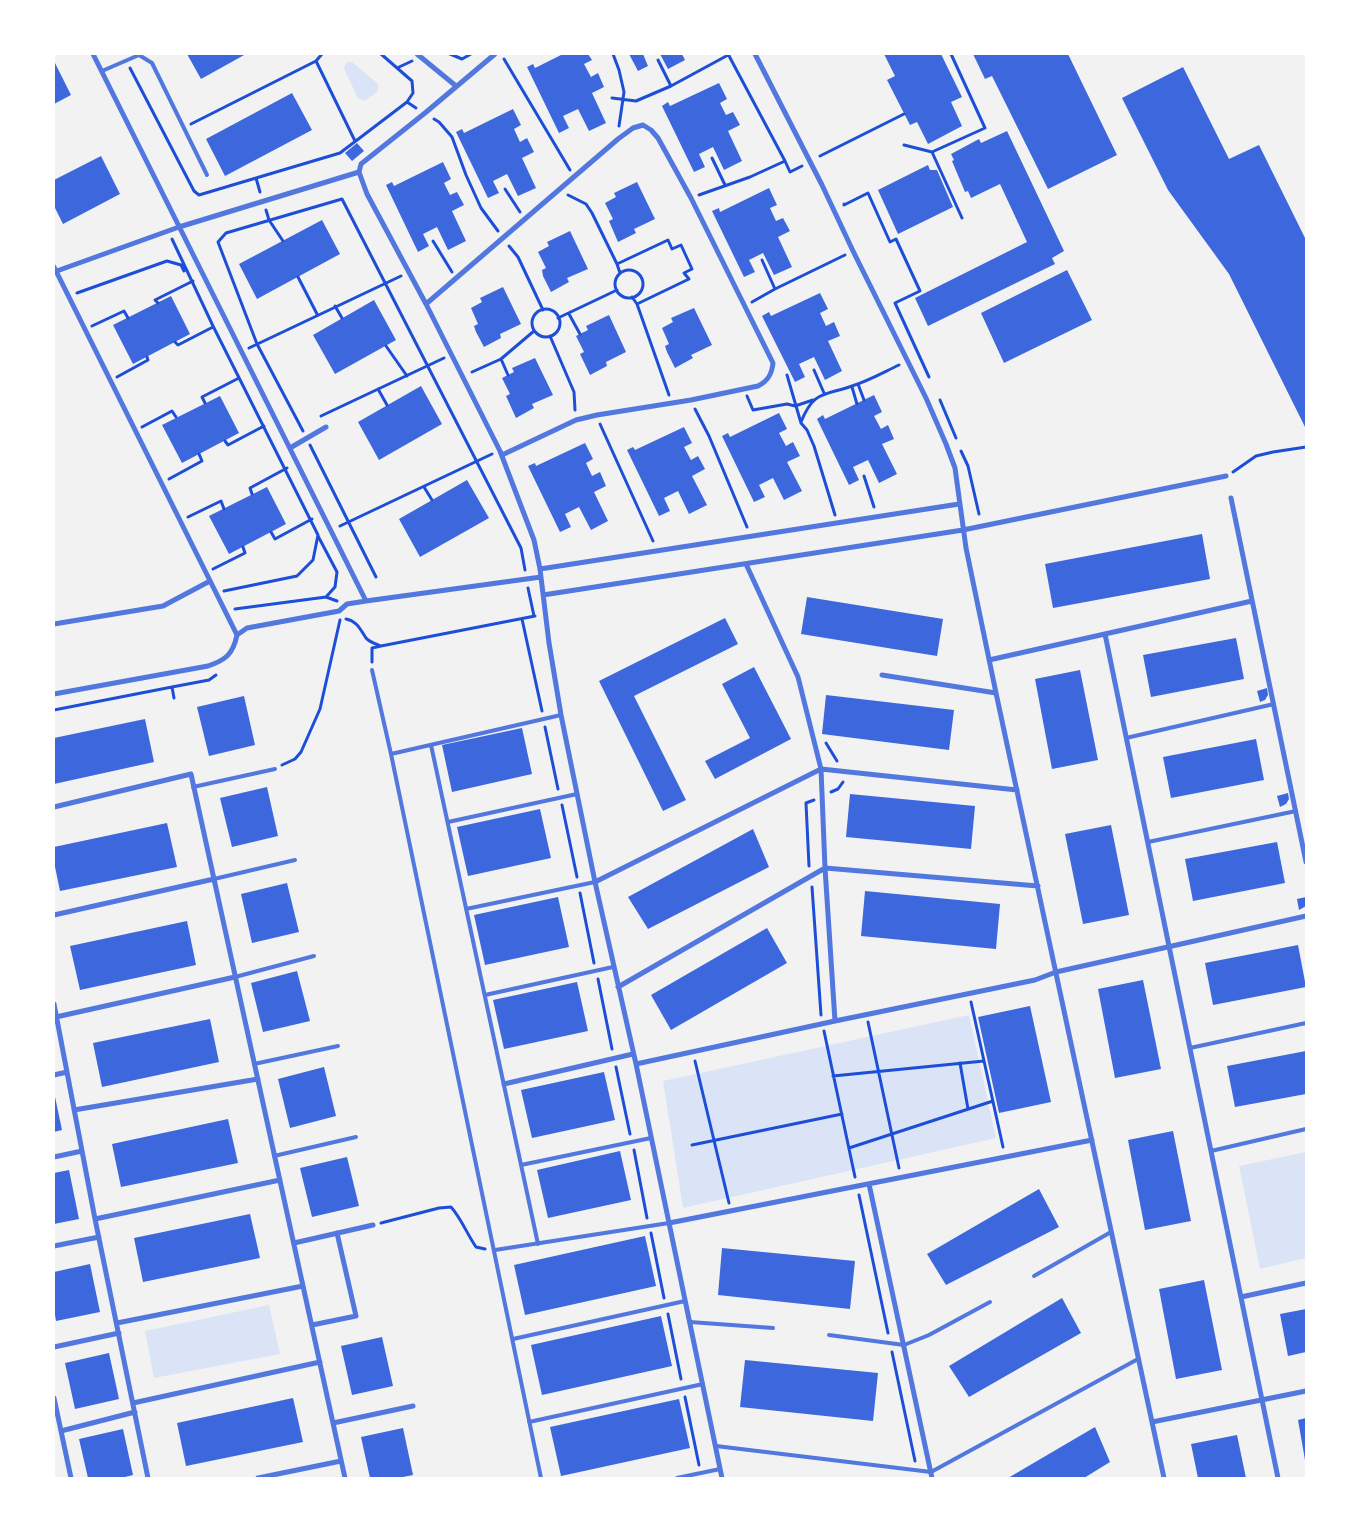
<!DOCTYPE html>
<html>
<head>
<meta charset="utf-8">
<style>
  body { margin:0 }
  #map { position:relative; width:1360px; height:1532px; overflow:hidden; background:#f2f2f2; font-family:"Public Sans",sans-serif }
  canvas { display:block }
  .frame { position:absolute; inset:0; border:55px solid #fff; pointer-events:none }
</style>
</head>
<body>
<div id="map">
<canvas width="1360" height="1532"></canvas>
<div class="frame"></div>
</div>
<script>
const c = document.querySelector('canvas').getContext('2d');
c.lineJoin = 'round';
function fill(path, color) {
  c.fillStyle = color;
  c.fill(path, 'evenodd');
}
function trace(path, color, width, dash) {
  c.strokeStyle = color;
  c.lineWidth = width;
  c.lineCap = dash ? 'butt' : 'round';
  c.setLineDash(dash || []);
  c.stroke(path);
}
const green = new Path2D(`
  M349,62H352L378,84V91L366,100L364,101L358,98L344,69L346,63Z
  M969,1015L996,1138L683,1208L663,1081Z
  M1306,1152V1258L1260,1269L1239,1166Z
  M269,1305L280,1354L154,1378L145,1331Z`);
const building = new Path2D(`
  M187,54H246L201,79Z
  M563,54H588L592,60L584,64L591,77L598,73L604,87L592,93L606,123L589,131L578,109L563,116L569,128L559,133L527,67L533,64L535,68Z
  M629,54H643L648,66L638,71Z
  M660,54H682L685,60L668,69Z
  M884,54H941L962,97L951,102L962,126L928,144L917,122L910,125L887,80L895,76Z
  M973,54H1068L1117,155L1048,189L992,76L985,79Z
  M54,61L71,95L54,104Z
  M1183,67L1229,159L1259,145L1306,240V429L1229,274L1168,190L1122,98Z
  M719,83L727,99L720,103L726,115L733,112L740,125L728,131L742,161L724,170L713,147L699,154L705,167L694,172L662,106L668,102L670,106Z
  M292,93L312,130L225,176L206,139Z
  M513,109L521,125L514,129L520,142L527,138L534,152L522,158L536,188L518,196L507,174L493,181L499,193L488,198L456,132L462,129L464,133Z
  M1007,131L1064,251L1052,258L1055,264L928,326L915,298L1027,242L1000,184L971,198L968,191L965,192L952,161L954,160L951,154L979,139L981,143Z
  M357,143L364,151L352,161L345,153Z
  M101,156L120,194L63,224L54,206V180Z
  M443,162L451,179L444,183L450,195L457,192L464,205L452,211L466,241L448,250L437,227L423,234L429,246L418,252L386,185L392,182L394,186Z
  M928,165L930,170H937L953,207L898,234L878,190Z
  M637,182L655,219L634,229L636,233L618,242L609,221L613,219L605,203L616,197L614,193Z
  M769,188L777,205L770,208L776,221L783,218L790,231L778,237L792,267L774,275L763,253L749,260L755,272L744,277L712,211L719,208L720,212Z
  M322,220L340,254L257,299L239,264Z
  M570,231L588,269L567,278L569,282L551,292L543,276L542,270L546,268L538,252L549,246L547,242Z
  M1067,270L1092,320L1004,363L981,313Z
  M503,287L521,324L500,334L501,338L484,347L476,332L474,326L478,324L471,308L482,302L480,298Z
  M820,293L828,309L820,313L826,326L834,322L840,336L828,341L842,371L825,380L814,357L799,364L805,377L795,382L762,316L769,312L771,316Z
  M171,296L190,334L133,364L113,325Z
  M374,300L396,340L335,374L313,335Z
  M694,308L712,345L691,355L693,358L675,368L667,352L665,346L669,344L662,328L673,322L671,318Z
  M609,315L626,352L606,362L607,366L590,375L580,354L584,352L576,336L588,330L586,326Z
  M535,358L553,395L532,404L534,408L516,418L506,396L510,394L502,378L514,372L512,368Z
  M421,386L442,424L379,460L358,422Z
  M874,395L882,412L874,416L881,429L888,425L894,439L882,444L897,474L879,483L868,460L853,467L859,480L849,485L817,419L823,415L825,419Z
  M220,396L239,433L182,463L162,425Z
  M779,413L787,429L779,433L786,446L793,442L800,456L787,462L802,491L784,500L773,478L759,485L765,497L754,502L722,436L728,433L730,437Z
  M684,427L692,443L684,447L691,460L698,456L705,469L692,476L707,505L689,514L678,491L664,498L670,511L659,516L627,450L633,447L635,450Z
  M585,443L593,459L586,463L592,476L600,472L606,486L594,492L608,521L591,530L579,507L565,514L571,527L560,532L528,466L535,463L536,466Z
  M467,480L489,518L420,557L399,519Z
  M267,487L286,524L229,554L209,516Z
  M1202,534L1210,579L1053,608L1045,564Z
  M807,597L943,619L937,656L801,634Z
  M725,618L738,644L634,696L686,800L663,811L599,681Z
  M1236,638L1244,679L1151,697L1143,655Z
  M754,667L791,739L715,779L705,761L750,738L722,684Z
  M1080,670L1098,760L1052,769L1035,679Z
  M1267,688L1268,695L1265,700L1260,702L1257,691Z
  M826,695L954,710L949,750L822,734Z
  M244,696L255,745L209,756L197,707Z
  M145,719L154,762L54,784V738Z
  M522,728L532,774L452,792L442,745Z
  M1256,739L1264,780L1171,798L1163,757Z
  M267,787L278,836L232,847L220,798Z
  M1288,793L1289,799L1286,804L1280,807L1277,796Z
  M850,794L975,806L971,849L846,837Z
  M540,809L551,858L468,876L457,827Z
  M167,823L177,867L60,891L54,862V847Z
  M1111,825L1129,915L1083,924L1065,834Z
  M753,829L769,867L648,929L628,897Z
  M1277,842L1285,883L1193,901L1185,859Z
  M287,883L299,932L252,943L241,894Z
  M865,891L1000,904L996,949L861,936Z
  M558,897L569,947L485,965L474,915Z
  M1306,897V906L1299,910L1297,899Z
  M187,921L196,965L80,990L70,946Z
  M767,928L787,963L671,1030L651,995Z
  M1298,945L1306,987L1213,1005L1205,963Z
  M297,971L310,1021L263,1032L251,983Z
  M1143,980L1161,1069L1115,1078L1098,989Z
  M577,982L588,1031L504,1049L493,1000Z
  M1030,1006L1051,1102L999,1113L978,1017Z
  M210,1019L219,1062L102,1087L93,1043Z
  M1306,1051V1094L1235,1107L1227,1066Z
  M324,1067L336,1116L290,1128L278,1079Z
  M604,1072L615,1120L532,1138L521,1090Z
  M54,1092L62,1130L54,1132Z
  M228,1119L238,1163L121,1187L112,1144Z
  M1173,1131L1191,1221L1145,1230L1128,1140Z
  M620,1151L631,1200L548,1218L537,1170Z
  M347,1157L359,1206L312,1217L300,1168Z
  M69,1170L79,1219L54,1224V1173Z
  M1039,1189L1059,1227L946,1285L927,1254Z
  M250,1214L260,1258L143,1282L134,1238Z
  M645,1236L656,1286L525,1315L514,1265Z
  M722,1248L855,1261L850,1309L718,1295Z
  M90,1264L100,1312L56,1321L54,1309V1272Z
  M1204,1280L1222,1370L1176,1379L1159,1289Z
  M1062,1298L1081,1333L969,1397L949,1366Z
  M1306,1309V1352L1288,1356L1280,1314Z
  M661,1316L672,1366L542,1395L531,1345Z
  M382,1337L393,1386L352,1395L341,1346Z
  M109,1353L119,1399L75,1409L65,1363Z
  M745,1360L878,1373L873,1421L740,1407Z
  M293,1398L303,1442L186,1466L177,1423Z
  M679,1399L690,1448L561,1476L550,1427Z
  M1306,1418V1460H1305L1298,1420Z
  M1095,1427L1110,1462L1084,1478H1008Z
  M403,1428L413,1475L398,1478H370L361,1437Z
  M123,1429L133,1475L121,1478H88L79,1439Z
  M1237,1435L1246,1478H1198L1191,1444Z`);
const path = new Path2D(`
  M381,54L412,81L413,93L407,102L416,108
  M450,54L462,59L471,54
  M613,54L619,70L624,92L619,126
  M728,54L785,161
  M504,59L570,170
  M658,60L671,86
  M316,61L355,141
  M130,68L194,191L199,195L340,153L407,102
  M397,68L412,61
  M612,98L636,101L671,86L730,54
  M434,119L439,122L452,137L466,175L481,208L498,231
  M191,124L316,61L322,54
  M904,145L932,152L962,218
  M932,152L985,128L951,54
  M820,156L904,114
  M712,158L725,185
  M256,178L260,192
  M505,189L520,212
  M568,195L586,204L592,213L617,264L668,240L672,249L681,245L692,269L684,273L689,279L637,304
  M699,195L750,177L785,161L790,172L802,166
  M844,204V205L868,193L890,242L896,239L920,291L895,303L929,377
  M266,210L269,220L283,241
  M172,239L213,326L318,535L313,560L297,576L224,591
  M433,241L452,272
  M509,246L518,257L543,310
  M762,260L775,289
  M617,264L620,273
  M615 284a14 14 0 1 1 28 0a14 14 0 1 1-28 0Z
  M298,277L317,314
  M77,293L167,261L181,265L184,271
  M632,297L637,304L669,395
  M752,302L775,289L845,255
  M158,303L155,300L193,281
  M335,306L342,318
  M532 323a14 14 0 1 1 28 0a14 14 0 1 1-28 0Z
  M569,314L580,334
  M558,318L617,290
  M92,326L124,311L128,318
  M550,336L574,392L575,410
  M175,342L178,345L213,327
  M386,346L407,376
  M249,348L401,276
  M501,359L508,375
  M814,370L824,393
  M472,372L501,359L534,331
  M787,375L801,423L807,430L814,446L835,515
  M117,377L148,360L147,357
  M858,384L864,400
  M852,387L857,404
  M378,389L387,405
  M747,396L753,410L787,404L795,406L813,400
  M940,400L956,438
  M205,403L202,397L239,378
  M695,409L709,436L747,527
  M321,416L444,358
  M801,422C814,390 824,396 852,386C868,381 884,372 899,365
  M600,424L653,541
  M142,427L172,411L176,417
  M303,431L257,344L218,242L226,233L342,199L521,548L525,570
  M225,441L228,445L264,426
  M310,445L376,577
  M961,451L968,466L979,514
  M1233,472L1256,456L1273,452L1306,447
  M864,476L874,507
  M169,479L202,461L199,454
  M424,487L432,500
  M252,494L250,488L287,468
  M188,517L221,501L224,509
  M340,526L492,454
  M271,532L275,539L312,519
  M213,569L245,553L243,547
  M528,588L534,616
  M326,597L337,601
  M235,609L326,597L335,587L337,572L318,536
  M346,619C357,621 360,629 366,638C369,642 376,644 381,646L372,648V662
  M522,619L542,711
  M381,646L535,616
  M174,698L172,687L209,680L216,675
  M54,710L172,687
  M545,727L558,789
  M826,743L837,761
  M282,765L295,759L301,752L320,709L340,620
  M831,792L838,789L843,782
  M562,805L577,877
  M809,866L806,803L814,800
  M812,887L821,1015
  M580,893L594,963
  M598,979L612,1049
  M971,1002L1003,1147
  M868,1022L899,1168
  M824,1031L855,1177
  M695,1061L729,1203
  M960,1063L968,1109
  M616,1067L630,1134
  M833,1076L984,1061
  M692,1145L842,1114
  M849,1148L993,1101
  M634,1150L647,1218
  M859,1195L888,1333
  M381,1223L439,1208L451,1207C461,1218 467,1234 476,1247L485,1249
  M651,1233L664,1298
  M668,1314L681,1379
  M892,1352L915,1461
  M685,1397L699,1465`);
const service = new Path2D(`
  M102,71L139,55L152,63L207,175
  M372,670L391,754L541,1478
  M1126,738L1274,704
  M431,745L538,1244
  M391,754L561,715
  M193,787L275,769
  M448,822L577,794
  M1148,842L1296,811
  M214,879L295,860
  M466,909L595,882
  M235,977L314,956
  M485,995L613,967
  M1190,1048L1306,1023
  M254,1064L338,1046
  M1211,1151L1306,1129
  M274,1156L356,1137
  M521,1165L651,1138
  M495,1250L669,1223
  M1034,1276L1111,1232
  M690,1322L773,1328
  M829,1335L904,1345L929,1335L990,1302
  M513,1339L685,1301
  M529,1422L703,1384
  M716,1446L931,1472L1138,1359
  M677,1478L720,1469`);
const minor = new Path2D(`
  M93,54L366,601
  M417,54L456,86
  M755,54L822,185L853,251L926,398L946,444L955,468L966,548L996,693L1164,1478
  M359,172L367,194L426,304L500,451L534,540L540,569L549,643L561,715L595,882L636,1064L722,1478
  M359,172L361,164L425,113L495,54
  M54,267L237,635
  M54,272L179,227L359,172
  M426,304L618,139L633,128L643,125L651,130L658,138L691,198L773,363C772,374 768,381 758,386L691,400L597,415L576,420L502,455
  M290,448L326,427
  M1231,498L1306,862
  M746,564L798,677L821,769L825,868L835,1021
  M540,569L959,504
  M543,595L963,530L1226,476
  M54,624L163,606L210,581
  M1105,634L1278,1478
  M989,660L1252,601
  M882,675L996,693
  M54,694L208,666C226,660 233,654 237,635L247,628L339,611L347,604L366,601L541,577
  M54,807L191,774L345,1478
  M595,882L821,769L1017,790
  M54,915L214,879
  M618,987L825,868L1038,886
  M54,1004L95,1219L148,1478
  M56,1017L235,977
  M636,1064L835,1021L1035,980L1056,972L1306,916
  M54,1075L67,1072
  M504,1084L633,1054
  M74,1110L258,1079
  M54,1157L82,1151
  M869,1184L932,1478
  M95,1219L280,1180
  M669,1223L1092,1140
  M294,1243L373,1225
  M54,1246L99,1237
  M1241,1297L1306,1283
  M117,1323L303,1286
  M312,1325L356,1316L337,1233
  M54,1347L119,1333
  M54,1398L71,1478
  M133,1403L320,1362
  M1152,1422L1306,1391
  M333,1423L413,1406
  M61,1431L135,1412
  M258,1478L341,1461`);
fill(green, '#dbe4f7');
fill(building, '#3d67dc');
trace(path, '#1d4ed8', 3);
trace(service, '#5277de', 4);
trace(minor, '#5277de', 5);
</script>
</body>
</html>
